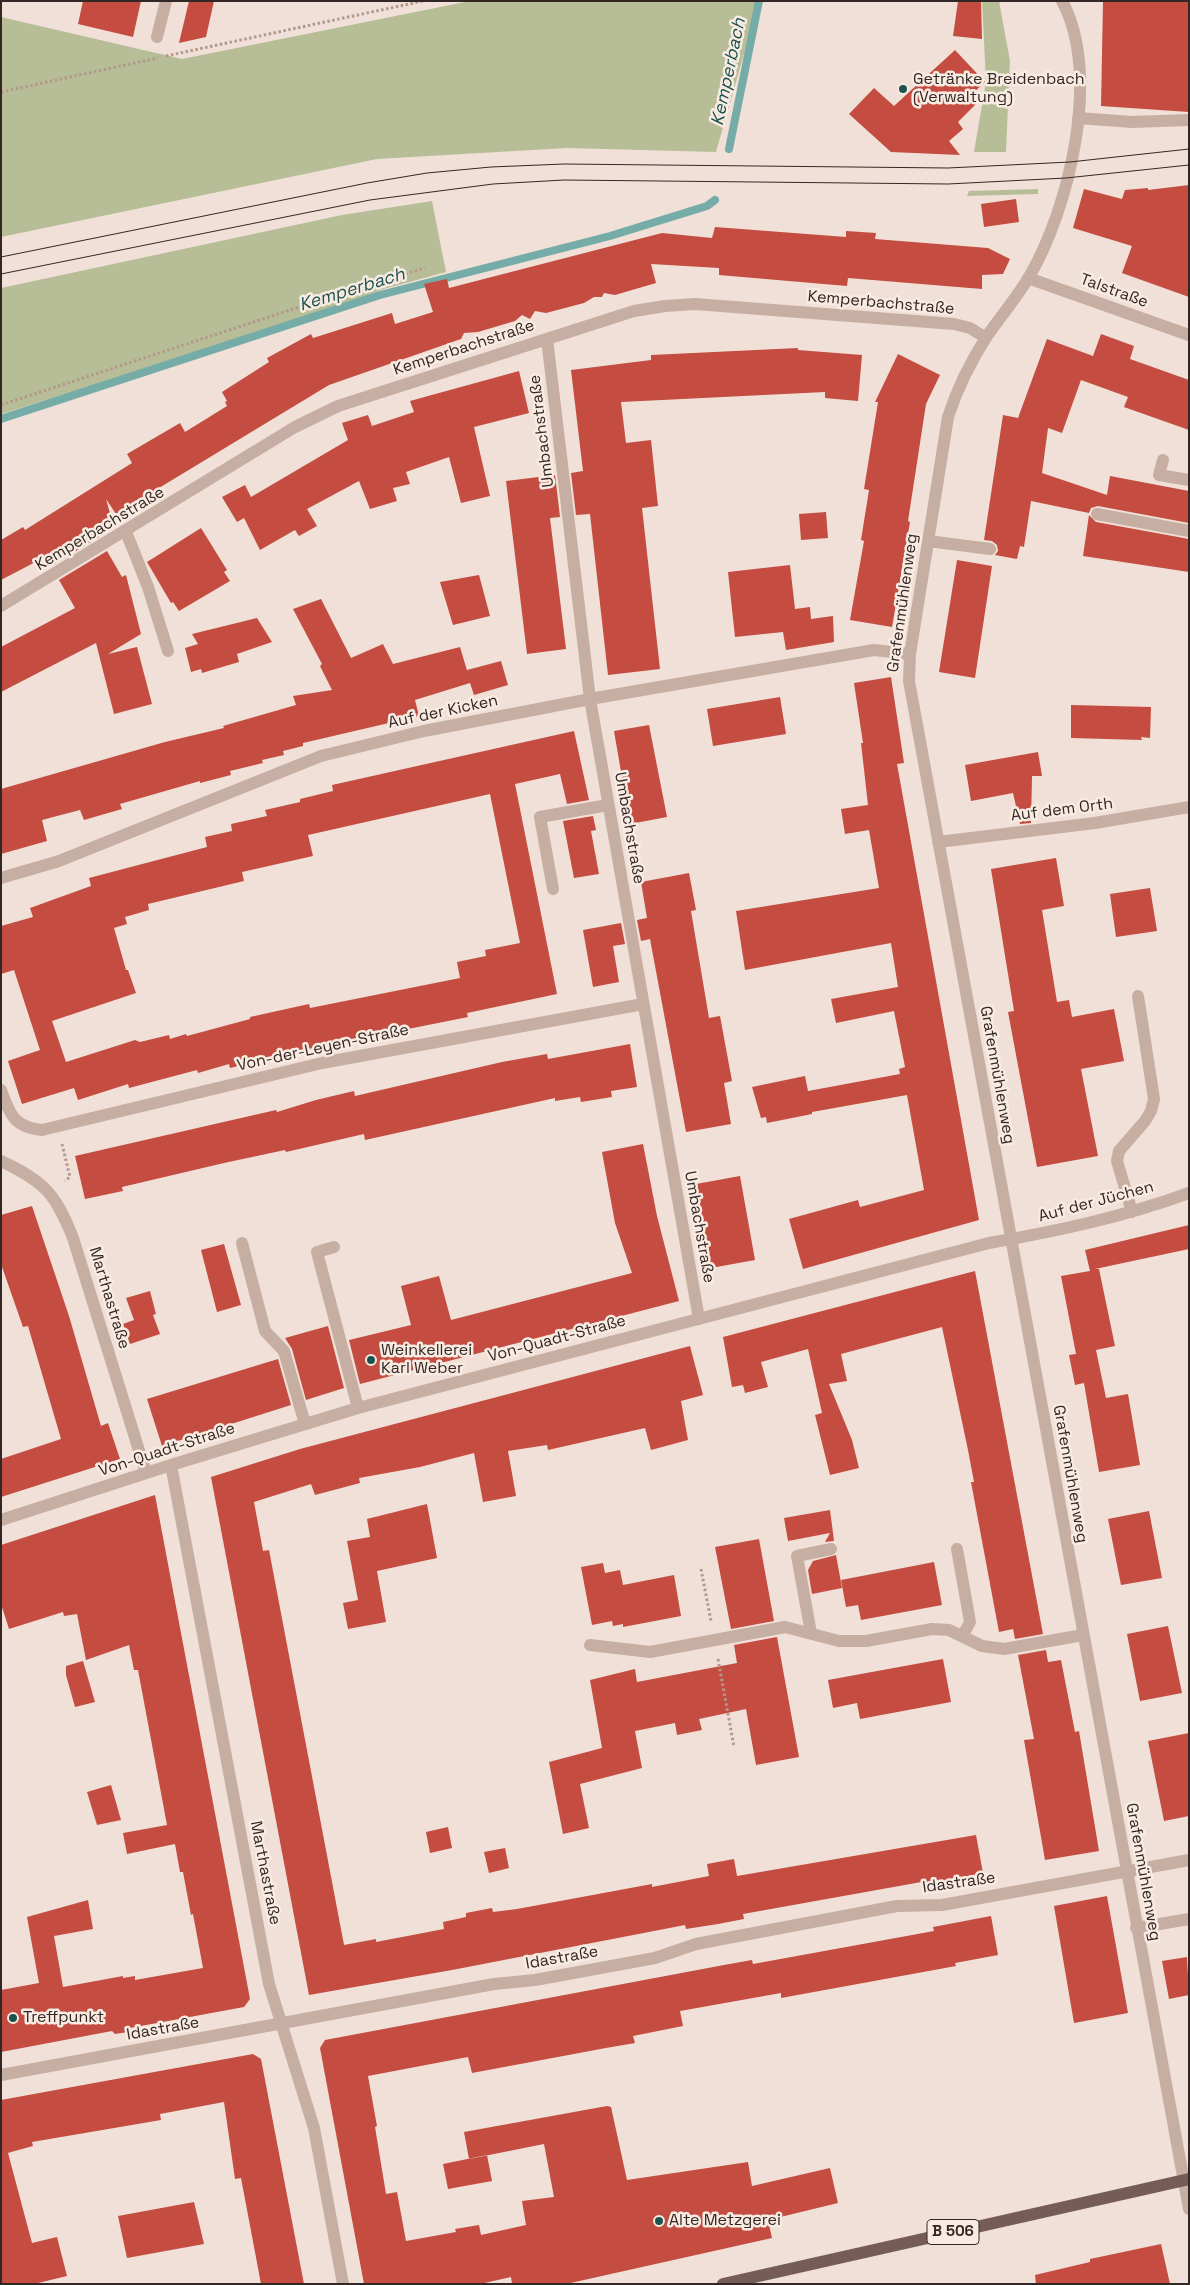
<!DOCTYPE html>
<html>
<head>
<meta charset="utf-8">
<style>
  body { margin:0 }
  #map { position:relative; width:1190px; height:2285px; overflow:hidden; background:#f0e0d7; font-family:"Space Grotesk",sans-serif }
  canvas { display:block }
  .frame { position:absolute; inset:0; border:2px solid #332725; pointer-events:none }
</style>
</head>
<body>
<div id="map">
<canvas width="1190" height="2285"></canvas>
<div class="frame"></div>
</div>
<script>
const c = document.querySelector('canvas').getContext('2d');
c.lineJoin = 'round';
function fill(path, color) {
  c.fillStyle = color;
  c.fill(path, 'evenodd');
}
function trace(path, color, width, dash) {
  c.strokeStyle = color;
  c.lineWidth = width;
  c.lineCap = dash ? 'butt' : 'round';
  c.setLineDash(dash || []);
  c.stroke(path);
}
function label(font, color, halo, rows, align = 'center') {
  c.font = font + ' "Space Grotesk",sans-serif';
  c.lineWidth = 5;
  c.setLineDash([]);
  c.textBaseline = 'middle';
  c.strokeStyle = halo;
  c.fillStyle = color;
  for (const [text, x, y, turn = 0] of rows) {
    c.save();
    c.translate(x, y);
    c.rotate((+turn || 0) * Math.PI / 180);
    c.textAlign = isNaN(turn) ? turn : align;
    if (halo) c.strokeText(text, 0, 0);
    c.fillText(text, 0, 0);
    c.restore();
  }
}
const green = new Path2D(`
  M470,1H759L716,152L567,148L377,159L1,237V17L182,59Z
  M982,1H999L1010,61L1006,152H974L986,82Z
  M1038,189V194L967,196L969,191Z
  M432,201L446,272L384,289L305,319L1,414V288L342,215Z`);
const stream = new Path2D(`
  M729,149L759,1
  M1,419L380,295L610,236L707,206L715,200`);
const building = new Path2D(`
  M83,1H141L133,37L78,24Z
  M189,1H214L206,37L179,43Z
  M958,1H981L982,39L953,36Z
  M1103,1H1189V112L1101,106Z
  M955,50L985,82L973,93L980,100L958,122L963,129L949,141L960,155L891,152L849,114L874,88L894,106Z
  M1189,185V297L1122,273L1132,246L1073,228L1084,189L1122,199L1125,190L1148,188V190Z
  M1016,199L1019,222L984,227L981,204Z
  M715,227L846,237V231L876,233L875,239L988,248L1010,259L1003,274L982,275V289L848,278L847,286L719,275V268L651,264L656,283L615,295L604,293L602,297H594L584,303L546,313L535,311L530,319L522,315L515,321L478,332L464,333L461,339L329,385L116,514L106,499L111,517L93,528L99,537L51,566L45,557L1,580V540L23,527L25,530L132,463L127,454L180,423L185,432L227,406L225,402L227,401L222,392L269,362L267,358L311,334L313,338L392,313L395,324L433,312L424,284L447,279L449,288L662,233L712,238Z
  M1101,334L1134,346L1130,359L1189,380V430L1124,407L1128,397L1081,380L1062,433L1048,428L1042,473L1107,495L1110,476L1189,491V523L1098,506L1091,508L1089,513L1031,501L1024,547L1020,546L1017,559L995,555L998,551L997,545L992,541L984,540L1003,415L1018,418L1047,339L1093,356Z
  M798,348V350L862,355L858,401L825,398V392L621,402L626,443L651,440L658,506L642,508L660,669L608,675L590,514L576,515L571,473L583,471L571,370L651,360V355Z
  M898,354L940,375L926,404L908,521L910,522L892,627L850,620L864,541L861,540L869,490L864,489L878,402H875Z
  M519,371L529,413L474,427L490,496L461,503L449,457L406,472L410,484L393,488L397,501L370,509L359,481L307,509L317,526L299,536L295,530L260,550L244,518L237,522L222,497L245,485L251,497L348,440L342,423L368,415L372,426L414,412L410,401Z
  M555,475L560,517L550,518L566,649L527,654L506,481Z
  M826,512L828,538L801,540L799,514Z
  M1089,515L1096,522L1189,539V572L1083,556Z
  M201,528L227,570L224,572L230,581L179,611L173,602L171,603L147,562Z
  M107,551L122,577L126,575L141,634L108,654L137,647L152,704L114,714L96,643L1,692V647L75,608L59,580Z
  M957,560L992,566L975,678L939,672Z
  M790,565L795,609L810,607L811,619L833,616L834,642L786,650L783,632L735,637L728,572Z
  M479,575L490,616L453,625L440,582Z
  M321,599L351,658L383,644L393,664L460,647L469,677L467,670L501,661L508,685L474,695L470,683L415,700L419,716L303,743V746L283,751L284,755L262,760L263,763L230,771L231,775L200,783V781L120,804L122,809L84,820L80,810L42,820L47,841L1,854V789L165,742L224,728L223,726L296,705L293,696L332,690L320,666L322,664L293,609Z
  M257,618L272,642L237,654L239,662L202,673L201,669L191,672L185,648L198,644L192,634Z
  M891,677L904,763L897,764L979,1220L803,1269L789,1219L858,1200L860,1207L924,1190L907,1095L812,1112V1114L767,1123L766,1117L761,1118L752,1087L805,1076L808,1091L900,1074L899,1069L905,1067L894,1011L836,1023L831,999L898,987L891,943L745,970L736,911L879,888L869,830L845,834L841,809L868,805L861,743H863L854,683Z
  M780,697L786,734L713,746L707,709Z
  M1071,705L1151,707L1150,738L1141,737L1142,740L1071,738Z
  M649,725L667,817L630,824L614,731Z
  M574,731L589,800L567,804L560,774L515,784L557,994L467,1013L468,1017L298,1051L230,1068L229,1064L198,1073L197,1070L129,1088L128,1084L78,1100L74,1088L22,1104L8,1061L40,1050L14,970L1,974V926L33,917L30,908L91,886L89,878L207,847L205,837L232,831L231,824L267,816L265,810L300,802V799L333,791L332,785ZM490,794L520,943L485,950L486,956L457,962L460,978L310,1008L309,1004L250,1017V1019L187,1036L186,1034L170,1039L169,1035L140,1042L135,1040L66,1062L52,1021L136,993L128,970H126L114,928L127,924L125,917L149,910L148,904L244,881L242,872L313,856L308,835Z
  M1038,752L1042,776H1032L1031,823L1020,824L1013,793L971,801L965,765Z
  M593,816L596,830L591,831L599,874L574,878L563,821Z
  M1056,858L1064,906L1042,910L1057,1002L1069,1000L1072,1017L1114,1009L1124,1061L1081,1069L1098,1156L1037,1167L1008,1012L1014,1011L991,869Z
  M689,873L696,910L691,911L709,1018L720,1016L732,1081L724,1083L731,1124L686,1132L650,939L641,941L637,920L647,918L641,882Z
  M1150,888L1157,931L1116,937L1110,894Z
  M621,923L625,944L613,946L619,982L593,987L583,930Z
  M630,1044L637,1087L611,1091L612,1097L581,1102L580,1097L555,1101V1098L365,1140L364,1134L286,1152L285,1150L224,1163L122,1187L123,1191L85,1199L75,1156L276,1110L277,1112L316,1100L354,1091L355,1096L502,1062L547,1054L548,1059Z
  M643,1144L657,1216L679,1301L360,1384L349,1340L411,1325L401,1286L439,1276L451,1320L632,1273L615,1223L602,1152Z
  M740,1176L755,1260L711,1268L696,1184Z
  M32,1206L69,1316L101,1426L108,1423L120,1459L1,1497V1459L61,1439L28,1326L23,1327L1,1264V1215Z
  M1189,1225V1249L1095,1269H1099L1115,1346L1096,1350L1106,1398L1128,1394L1140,1465L1099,1472L1084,1383L1075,1385L1069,1355L1076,1354L1061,1276L1090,1271L1085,1250Z
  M224,1244L241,1305L217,1312L201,1250Z
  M975,1271L1043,1634L1015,1639L1013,1629L999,1632L971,1482H974L968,1450L942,1327L841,1354L847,1381L829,1384L852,1440L859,1468L830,1475L815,1415L822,1413L808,1349L761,1362L768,1387L745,1393L743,1385L732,1387L723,1337Z
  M150,1291L156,1314L153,1315L160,1334L130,1344L123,1324L134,1320L126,1298Z
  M328,1326L344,1388L306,1400L292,1349L285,1338Z
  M690,1346L703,1395L681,1401L688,1440L651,1450L645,1428L548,1450L547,1445L508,1451L516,1496L483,1502L474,1453L420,1467L359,1478L360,1483L315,1495L311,1484L254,1502L263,1551L269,1550L344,1945L376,1939V1942L444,1929L443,1922L466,1917V1913L492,1908L493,1912L517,1909L652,1884V1887L709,1876L707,1864L734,1859L737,1876L976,1835L983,1873L928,1884L927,1881L743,1914L744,1919L718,1924L686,1929L685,1925L452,1970L309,1995L211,1477L300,1449Z
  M278,1359L291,1405L162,1446L147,1399Z
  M155,1495L250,1999L244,2007L130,2028L128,2032L115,2034L112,2031L1,2052V1990L39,1983L27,1917L88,1900L93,1929L54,1936L63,1987L123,1976V1978L135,1976V1980L203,1968L193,1914L191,1915L183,1872H180L175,1844L127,1854L123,1833L167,1825L138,1670H134L129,1645L86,1660L77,1614L64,1616L63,1612L9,1629L1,1604V1545Z
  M427,1504L437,1558L377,1571L386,1622L348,1629L343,1603L358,1600L347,1541L370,1537L367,1519Z
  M830,1510L834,1541L825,1542L830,1533L788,1541L784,1518Z
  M1149,1511L1162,1578L1121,1585L1108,1519Z
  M759,1539L774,1621L731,1629L715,1547Z
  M836,1555L842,1588L812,1594L808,1570L813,1561Z
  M934,1562L942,1605L861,1620L858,1605L846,1607L841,1580Z
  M603,1563L605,1573L620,1570L623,1585L674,1575L681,1616L623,1627V1624L613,1626L612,1621L592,1625L581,1567Z
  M1168,1626L1182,1693L1140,1701L1127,1634Z
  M777,1637L799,1757L756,1765L746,1709L699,1719L702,1730L677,1735L675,1723L635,1731L642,1768L580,1784L589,1828L563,1834L549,1762L602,1748L590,1680L635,1669L637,1682L737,1663L734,1645Z
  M1046,1650L1048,1662L1061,1660L1075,1732L1079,1731L1099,1851L1045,1860L1024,1740L1034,1739L1018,1655Z
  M943,1659L951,1702L860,1719L857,1703L833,1708L828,1680Z
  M83,1661L95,1702L75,1707L66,1675V1666Z
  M1189,1733V1816L1164,1821L1148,1741Z
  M111,1785L121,1820L97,1825L87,1792Z
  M448,1827L452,1848L430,1853L426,1832Z
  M505,1848L509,1868L489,1873L484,1852Z
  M1107,1896L1128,2013L1074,2023L1054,1906Z
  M991,1916L998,1955L955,1963L956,1966L781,1998V1993L680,2011L683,2026L633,2036L635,2043L606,2048L472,2073L468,2057L368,2076L377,2126L375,2127L386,2194L397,2192L406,2241L456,2232L455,2229L479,2225L481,2235L526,2225L522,2201L554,2197L544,2144L469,2159L464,2132L607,2106L611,2107L627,2180L748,2162L752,2186L830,2168L838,2203L768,2220L772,2238L566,2284H512L511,2277L480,2284H364L320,2048L325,2040L724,1965L752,1960L753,1964L934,1931L933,1927Z
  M1187,1957L1189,1995L1169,1999L1162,1961Z
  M253,2054L261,2059L304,2284H261L241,2178L235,2179L224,2102L160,2114L161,2120L32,2142L33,2146L4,2154L8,2153L32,2243L57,2237L67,2276L34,2284H1V2100Z
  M487,2155L492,2181L448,2189L443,2164Z
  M194,2202L204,2244L127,2258L118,2216Z
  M1161,2244L1170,2284H1036L1035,2275L1090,2262V2259Z`);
const path = new Path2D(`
  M166,56L423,1
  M1,92L158,58
  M1,405L360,287L425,268
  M62,1144L70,1177L65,1181
  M701,1569L711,1621
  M718,1659L734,1747`);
const minor = new Path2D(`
  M1062,1C1102,74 1069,209 1029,277C1017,297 1001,316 987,336C971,361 957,389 948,417L910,654L909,681L1189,2209
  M157,37L166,1
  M1078,118L1132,122L1189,120
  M1028,278L1189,335
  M547,339L590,699L699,1319
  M1163,460L1159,475L1189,480
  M1097,514L1189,531
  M126,532L148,587L168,651
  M928,541L990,549
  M1,606L295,427L338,406L634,311L665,306L695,304L954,324L970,328L986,338
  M938,842L1095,823L1189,807
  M1,878L59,861L321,756L424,731L590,699L874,650L910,654
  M553,889L540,817L608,805
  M1,1090C10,1115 14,1127 42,1130L322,1063L643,1004
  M1,1161C45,1182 55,1193 73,1238L146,1473
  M1132,1212L1117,1161L1119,1151L1145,1121L1151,1111L1154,1099L1138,996
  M242,1243L265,1331L284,1351L305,1424
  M334,1247L317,1252L358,1408
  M171,1465L269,1984L314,2128L343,2284
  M1,1520L171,1465L358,1408L989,1243C1057,1231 1124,1217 1189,1193
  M957,1549L970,1622L963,1635
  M811,1633L797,1556L831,1549
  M590,1645L650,1652L785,1627L839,1641H866L932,1629L949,1630L982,1646L1004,1649L1083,1635
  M1136,1928L1189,1919
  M1,2075L494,1984L535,1980L655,1958L696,1944L897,1906L942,1905L1189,1860`);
const major = new Path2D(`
  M723,2284L1189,2179`);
const tram = new Path2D(`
  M1,257L367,183L427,173L491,167L564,164L948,168L1070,162L1189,149
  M1,274L370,200L493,184L564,180L948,184L1066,178L1189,165`);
const markers = [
  [903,89,5,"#1c534e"],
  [371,1360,5,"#1c534e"],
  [13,2018,5,"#1c534e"],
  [659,2221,5,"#1c534e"]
];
const shields = [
  [953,2232,52]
];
const shieldNames = [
  ["B 506",953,2232]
];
const poiNames = [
  ["Getränke Breidenbach",913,80],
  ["(Verwaltung)",913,98],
  ["Weinkellerei",381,1351],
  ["Karl Weber",381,1369],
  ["Treffpunkt",23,2018],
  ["Alte Metzgerei",669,2221]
];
const streetNames = [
  ["Talstraße",1114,291,20],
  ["Kemperbachstraße",881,303,5],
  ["Kemperbachstraße",464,348,-18],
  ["Umbachstraße",542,431,-97],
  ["Kemperbachstraße",100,529,-31],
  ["Grafenmühlenweg",903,603,-82],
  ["Auf der Kicken",443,712,-12],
  ["Auf dem Orth",1062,810,-7],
  ["Umbachstraße",629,828,80],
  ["Von-der-Leyen-Straße",323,1048,-12],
  ["Grafenmühlenweg",997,1075,80],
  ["Auf der Jüchen",1096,1202,-15],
  ["Umbachstraße",699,1227,80],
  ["Marthastraße",109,1298,73],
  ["Von-Quadt-Straße",557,1339,-15],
  ["Von-Quadt-Straße",167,1450,-18],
  ["Grafenmühlenweg",1070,1474,80],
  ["Grafenmühlenweg",1143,1872,80],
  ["Marthastraße",265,1873,79],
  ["Idastraße",959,1883,-8],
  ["Idastraße",562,1958,-10],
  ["Idastraße",163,2029,-10]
];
const waterNames = [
  ["Kemperbach",729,72,-78],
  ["Kemperbach",352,290,-17]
];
fill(green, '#b7be97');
trace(stream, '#76aca7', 8);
fill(building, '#c44c40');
trace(path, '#b3988d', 3, [2.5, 2.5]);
trace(minor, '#c7aea3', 12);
trace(major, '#755c56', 12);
trace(tram, '#332725', 1);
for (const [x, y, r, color] of markers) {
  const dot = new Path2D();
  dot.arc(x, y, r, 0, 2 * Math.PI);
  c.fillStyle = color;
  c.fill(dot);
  trace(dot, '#f8ebe2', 2);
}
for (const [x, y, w] of shields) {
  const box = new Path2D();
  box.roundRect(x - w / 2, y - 12.5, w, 25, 4);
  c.fillStyle = '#f8ebe2';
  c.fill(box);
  trace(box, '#332725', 1);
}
label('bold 15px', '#332725', null, shieldNames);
label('16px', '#332725', '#f8ebe2', poiNames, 'left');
label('16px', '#332725', '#f8ebe2', streetNames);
label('italic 18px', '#1c534e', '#f8ebe2', waterNames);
</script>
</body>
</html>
